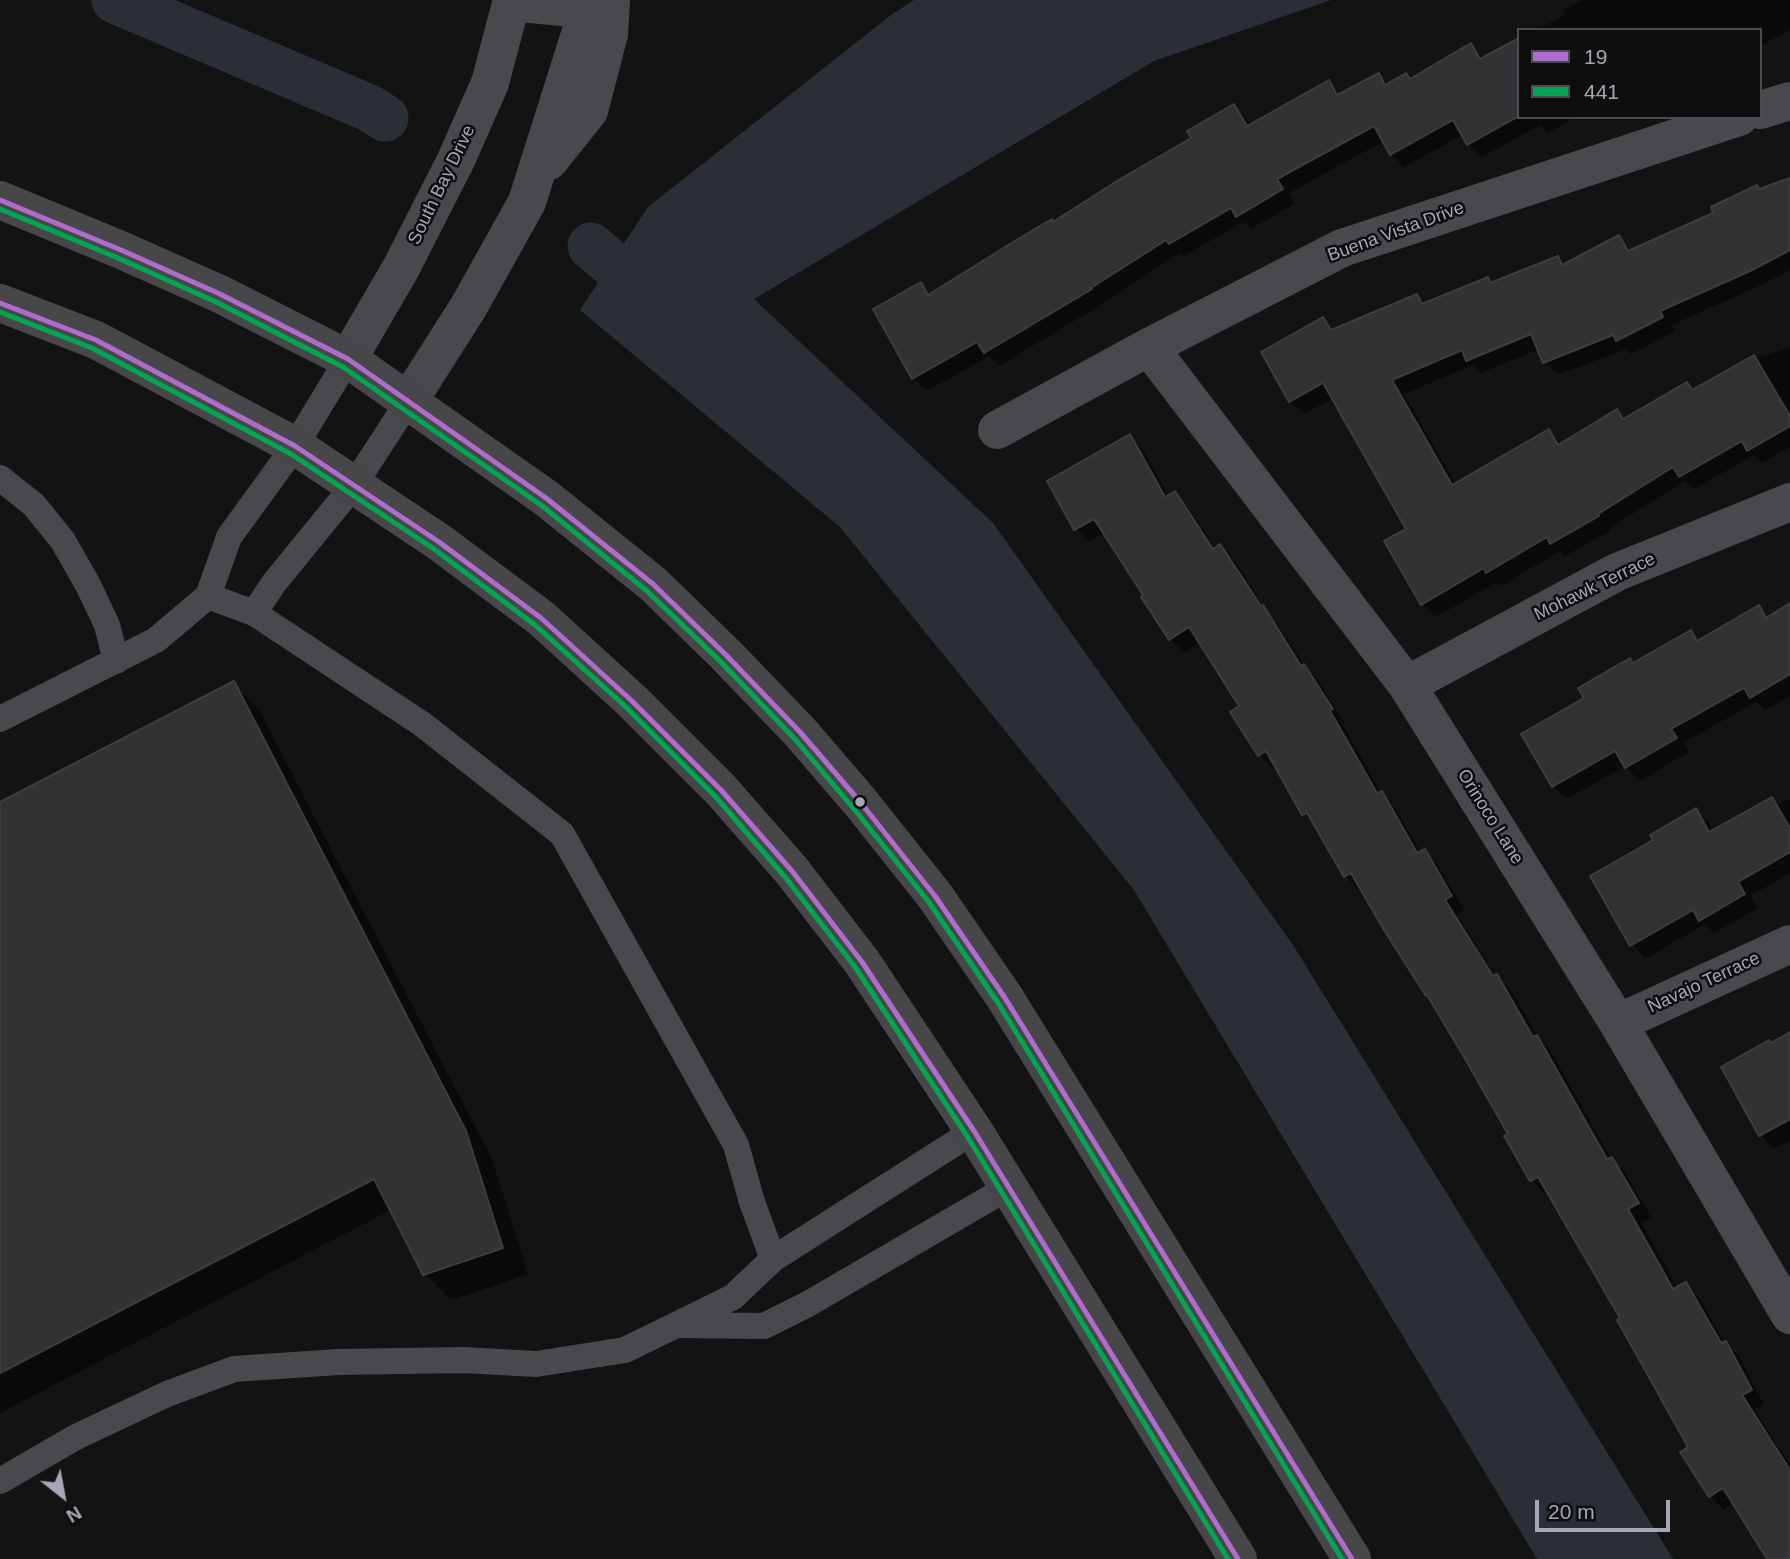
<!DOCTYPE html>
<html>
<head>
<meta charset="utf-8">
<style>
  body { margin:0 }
  #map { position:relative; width:1790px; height:1559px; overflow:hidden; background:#131314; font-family:Helvetica,sans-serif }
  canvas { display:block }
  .legend { position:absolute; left:1517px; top:28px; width:245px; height:91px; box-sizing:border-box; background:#0e0e0f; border:2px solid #4a4c51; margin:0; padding:9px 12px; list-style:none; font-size:21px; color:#a5a8b4 }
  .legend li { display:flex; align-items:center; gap:14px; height:35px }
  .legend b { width:35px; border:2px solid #4a4c51 }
  .north { position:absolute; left:28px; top:1461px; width:70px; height:70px; -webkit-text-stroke:5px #0e0e0f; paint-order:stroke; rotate:149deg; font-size:19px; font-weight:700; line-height:28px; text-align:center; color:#a5a8b4 }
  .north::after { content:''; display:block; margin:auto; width:24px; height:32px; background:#a5a8b4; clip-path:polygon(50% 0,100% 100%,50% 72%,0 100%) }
  .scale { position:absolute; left:1535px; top:1500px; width:135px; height:32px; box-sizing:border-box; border:4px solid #a5a8b4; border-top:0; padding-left:9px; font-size:21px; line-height:24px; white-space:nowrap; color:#a5a8b4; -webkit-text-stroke:5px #0e0e0f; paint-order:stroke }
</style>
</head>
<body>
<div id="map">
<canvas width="1790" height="1559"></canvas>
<ul class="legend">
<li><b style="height:9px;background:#b06ccc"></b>19</li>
<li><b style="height:9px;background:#00a651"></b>441</li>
</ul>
<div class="north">N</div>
<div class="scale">20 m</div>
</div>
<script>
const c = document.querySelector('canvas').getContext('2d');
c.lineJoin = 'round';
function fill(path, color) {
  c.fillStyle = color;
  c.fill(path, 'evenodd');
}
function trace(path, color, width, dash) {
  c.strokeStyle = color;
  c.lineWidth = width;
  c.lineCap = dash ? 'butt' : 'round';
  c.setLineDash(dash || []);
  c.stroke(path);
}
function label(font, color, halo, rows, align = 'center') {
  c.font = font + ' Helvetica,sans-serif';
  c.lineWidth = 5;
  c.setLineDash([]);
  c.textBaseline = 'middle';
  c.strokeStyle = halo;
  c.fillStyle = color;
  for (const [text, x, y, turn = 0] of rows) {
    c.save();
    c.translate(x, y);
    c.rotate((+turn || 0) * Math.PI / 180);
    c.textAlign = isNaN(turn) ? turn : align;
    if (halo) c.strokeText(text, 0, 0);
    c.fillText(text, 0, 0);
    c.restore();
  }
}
const water = new Path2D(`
  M914,0H1331L1154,61L754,299L993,523L1293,945L1673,1559H1537L1134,890L840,527L580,310L648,207L891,15Z`);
const shadow = new Path2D(`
  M1582,0H1790V30L1760,46V30H1537L1564,15L1562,11Z
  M1519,39V117H1576L1548,133L1540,125L1482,157L1468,144L1463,135L1404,167L1391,154L1384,141L1289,193L1295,203L1251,229L1243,222L1184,256L1180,253L1104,302V303L999,366L989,356L927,391L914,378L920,284L931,295L1054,224L1193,138L1234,106L1247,119L1251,125L1329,83L1341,95L1378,75L1389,85L1411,80L1471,45L1484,59Z
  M1790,180V270L1763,284L1672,325L1675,331L1631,354L1626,349L1558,375L1544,362L1539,349L1481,373L1473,365L1404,394L1456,485L1548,431L1562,445L1617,411L1626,419L1686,384L1694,391L1751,359L1790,348V447L1762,463L1754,455L1694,489L1685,481L1610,528L1611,530L1565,556L1560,551L1501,586L1497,582L1436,617L1423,604L1408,529L1333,398L1304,414L1291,401L1323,319L1334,331L1417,296L1426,305L1487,279L1492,284L1558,258L1565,266L1619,237L1632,251L1716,214L1760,191Z
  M1130,436L1143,450L1169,497L1175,493L1188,507L1216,549L1220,547L1234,560L1269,615L1276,621L1306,668L1318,680L1345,723L1343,725L1381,793L1395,807L1421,853L1424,851L1438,865L1464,910L1457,914L1496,976L1511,990L1539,1039L1550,1050L1611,1159L1625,1172L1651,1217L1641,1223L1678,1288L1686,1284L1699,1297L1725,1343L1739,1356L1764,1404L1754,1409L1790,1465V1559H1769L1734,1503L1724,1510L1711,1496L1682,1453L1691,1448L1622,1319L1549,1192L1545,1194L1532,1180L1510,1135L1465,1056L1362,888L1359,890L1345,876L1318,828L1304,814L1277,767L1273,769L1260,755L1232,712L1241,707L1200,642L1184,653L1171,639L1143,597L1145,596L1105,533L1089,542L1076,528Z
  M1790,605V696L1765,710L1756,702L1683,743L1689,752L1640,781L1625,766L1567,799L1554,786L1586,698L1634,665L1690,632L1700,642L1759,607L1769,618Z
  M233,684L259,710L492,1159L528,1274L451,1300L425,1274L391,1210L0,1413V804Z
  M1772,799L1778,805L1790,799V873L1750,896L1758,908L1714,933L1705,924L1645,959L1632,945L1593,877L1655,841L1695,810L1709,823L1714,832Z
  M1790,1034V1140L1774,1149L1760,1135L1772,1045Z`);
const canal = new Path2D(`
  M115,0L369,108L385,118
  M591,246L660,305`);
const building = new Path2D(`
  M1519,38V116L1467,145L1453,120L1390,155L1374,126L1277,179L1283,189L1236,217L1231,208L1169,244L1166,240L1091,288L1092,289L984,353L977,342L912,379L873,309L921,282L928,295L1018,239L1052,219L1053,222L1117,181L1191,138L1187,131L1234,104L1247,126L1329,80L1337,95L1379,73L1385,85L1406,73L1410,79L1471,43L1480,59Z
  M1790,178V250L1750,271L1660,311L1663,317L1616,341L1613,335L1543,363L1531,334L1466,361L1462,350L1392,380L1452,485L1549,429L1558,445L1617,409L1623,419L1687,382L1692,390L1754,355L1790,416V426L1747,451L1742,441L1679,477L1673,467L1598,514L1599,516L1550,544L1547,537L1486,573L1484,568L1421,605L1384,541L1406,529L1323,383L1289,402L1261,352L1323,317L1331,330L1417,294L1422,304L1488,277L1490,283L1558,256L1562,265L1619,235L1628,251L1713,213L1711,207L1757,185L1759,189Z
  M1130,434L1165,497L1175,491L1213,549L1220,544L1261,606L1263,605L1301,666L1304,664L1333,709L1330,711L1377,793L1382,791L1417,853L1425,849L1452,896L1445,900L1493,976L1497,974L1533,1037L1537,1035L1607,1159L1612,1157L1639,1203L1628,1209L1673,1289L1686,1282L1721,1343L1726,1341L1752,1390L1742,1395L1790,1470V1559H1767L1723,1488L1709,1497L1680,1452L1688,1447L1617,1320L1620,1318L1538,1177L1530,1181L1504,1136L1508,1134L1464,1057L1427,995L1426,996L1384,930L1351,873L1344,877L1307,813L1302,815L1266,751L1258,756L1230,712L1239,706L1189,627L1169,640L1141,597L1143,595L1094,519L1074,530L1047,481Z
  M1790,603V674L1750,698L1744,688L1671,729L1677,738L1625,768L1615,751L1552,787L1521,734L1584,698L1578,688L1630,658L1633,663L1691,630L1697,641L1759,605L1766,618Z
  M234,681L466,1131L503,1248L423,1275L374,1179L0,1373V802Z
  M1772,797L1790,828V852L1738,882L1745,894L1699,921L1693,910L1630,946L1590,876L1653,840L1650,835L1696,808L1709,832Z
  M1790,1032V1119L1759,1136L1721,1067L1769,1040L1771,1043Z`);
const lane = new Path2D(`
  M0,478L34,505L63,541L88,585L107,625L116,661
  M208,596L254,613L422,724L562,834L736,1145L752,1202L773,1259
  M254,613L274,583L354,485L408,402
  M0,719L156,640L208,596L229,537L295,446L348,359
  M681,1325L764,1326L808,1304L1009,1187
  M0,1481L76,1437L167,1394L234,1369L338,1362L463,1360L536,1364L625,1350L733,1297L773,1259L974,1131`);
const street = new Path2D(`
  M512,2L610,12
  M1760,110L1790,101
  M549,161L589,111L609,34L611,0
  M1149,347L1407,685L1618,1023L1790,1315
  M348,359L401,268L456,160L490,83L512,0
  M408,402L469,306L527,202L588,9L589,0
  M997,430L1149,347L1342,248L1739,117
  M1407,685L1617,572L1790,502
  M1618,1023L1790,944`);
const secondary = new Path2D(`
  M0,200L121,250L220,294L348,359L546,498L653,584L726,655L800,732L861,803L935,896L1005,998L1352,1559
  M0,303L96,340L295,446L439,542L541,618L632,701L721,790L792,871L862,962L974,1131L1238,1559`);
const bus1 = new Path2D(`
  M0,200L121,250L220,294L348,359L546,498L653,584L726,655L800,732L861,803L935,896L1005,998L1352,1559
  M0,303L96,340L295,446L439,542L541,618L632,701L721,790L792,871L862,962L974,1131L1238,1559`);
const bus2 = new Path2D(`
  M0,209L118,258L216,302L343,367L541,505L647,591L720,661L794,738L854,809L928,901L998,1003L1342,1559
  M0,312L92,348L291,454L434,549L535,625L626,707L715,796L785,877L855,967L967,1136L1228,1559`);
const markers = [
  [860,802,6,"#a5a8b4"]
];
const streetNames = [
  ["South Bay Drive",442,185,-64],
  ["Buena Vista Drive",1396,232,-20],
  ["Mohawk Terrace",1595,587,-26],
  ["Orinoco Lane",1490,817,58],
  ["Navajo Terrace",1704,983,-25]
];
fill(water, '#2a2f36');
fill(shadow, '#0007');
trace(canal, '#2a2f36', 47);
fill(building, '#323234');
trace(building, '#3c3d40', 2);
trace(lane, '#48494c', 26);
trace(street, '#48494c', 38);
trace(secondary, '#47474a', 38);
trace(bus1, '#b06ccc', 5);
trace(bus2, '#00a651', 5);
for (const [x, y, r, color] of markers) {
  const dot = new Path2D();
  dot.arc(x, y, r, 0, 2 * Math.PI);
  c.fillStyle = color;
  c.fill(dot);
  trace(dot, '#0e0e0f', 2.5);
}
label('18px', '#a5a8b4', '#0e0e0f', streetNames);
</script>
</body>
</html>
